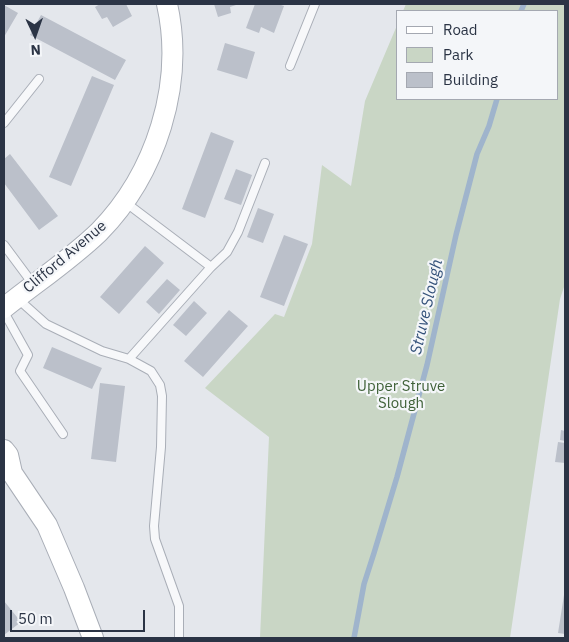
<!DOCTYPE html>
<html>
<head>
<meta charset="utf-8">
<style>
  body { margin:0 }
  #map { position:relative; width:569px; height:642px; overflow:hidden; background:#e4e7ec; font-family:"IBM Plex Sans",sans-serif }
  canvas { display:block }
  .frame { position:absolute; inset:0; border:5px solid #2b3445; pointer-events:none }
  .legend { position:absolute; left:396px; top:10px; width:162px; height:90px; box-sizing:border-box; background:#f4f6f9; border:1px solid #a4a8b1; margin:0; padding:6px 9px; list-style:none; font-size:15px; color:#2b3445 }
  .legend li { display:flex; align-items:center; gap:10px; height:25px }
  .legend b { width:25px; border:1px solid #a4a8b1 }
  .north { position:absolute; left:10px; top:10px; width:50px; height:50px; -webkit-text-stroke:4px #f4f6f9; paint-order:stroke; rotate:177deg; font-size:14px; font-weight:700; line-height:20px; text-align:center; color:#2b3445 }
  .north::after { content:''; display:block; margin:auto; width:18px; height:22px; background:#2b3445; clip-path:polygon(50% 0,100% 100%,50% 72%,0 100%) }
  .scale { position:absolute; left:10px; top:610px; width:135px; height:22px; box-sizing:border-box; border:2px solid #2b3445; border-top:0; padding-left:6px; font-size:15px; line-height:18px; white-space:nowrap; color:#2b3445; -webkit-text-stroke:4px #f4f6f9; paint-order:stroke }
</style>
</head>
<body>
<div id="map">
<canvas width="569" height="642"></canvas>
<div class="frame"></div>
<ul class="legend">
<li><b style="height:6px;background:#fff"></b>Road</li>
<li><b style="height:14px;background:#c9d6c5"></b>Park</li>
<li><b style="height:14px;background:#bbc0ca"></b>Building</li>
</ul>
<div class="north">N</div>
<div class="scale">50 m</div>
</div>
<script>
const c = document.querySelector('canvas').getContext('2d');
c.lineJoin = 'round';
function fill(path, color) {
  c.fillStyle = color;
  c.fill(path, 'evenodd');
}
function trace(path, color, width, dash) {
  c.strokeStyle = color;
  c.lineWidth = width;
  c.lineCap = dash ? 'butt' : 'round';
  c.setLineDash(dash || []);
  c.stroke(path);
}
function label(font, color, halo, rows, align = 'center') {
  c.font = font + ' "IBM Plex Sans",sans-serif';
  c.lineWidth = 4.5;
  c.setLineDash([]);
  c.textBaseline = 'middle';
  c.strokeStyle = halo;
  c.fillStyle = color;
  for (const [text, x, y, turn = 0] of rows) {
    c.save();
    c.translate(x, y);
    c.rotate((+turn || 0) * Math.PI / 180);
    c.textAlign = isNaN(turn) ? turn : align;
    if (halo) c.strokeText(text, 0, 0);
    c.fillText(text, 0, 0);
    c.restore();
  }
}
const green = new Path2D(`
  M406,4H565V284L560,299L510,638H260L269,437L205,388L275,314L284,317L312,244L322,165L351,186L365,101L398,23V99H558V11H403Z`);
const stream = new Path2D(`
  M521,11L524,4
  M354,638L364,584L374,553L397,477L427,365L456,235L477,154L489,126L497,99`);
const building = new Path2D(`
  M100,4H126L132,16L113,27L107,17L102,19L95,7Z
  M214,4H239L230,7L231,13L218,17Z
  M255,4H278L284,6L274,33L261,27L259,33L246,28Z
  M4,5L18,13L4,37Z
  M41,15L126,60L115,80L30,35Z
  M225,43L255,52L247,79L217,70Z
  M92,76L114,85L71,186L49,177Z
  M211,132L234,141L205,218L182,209Z
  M10,154L58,216L39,230L4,183V159Z
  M236,169L252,175L241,205L224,199Z
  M258,208L274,214L263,243L247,237Z
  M284,235L308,244L284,306L260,297Z
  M145,246L164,263L119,314L100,297Z
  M167,279L180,290L159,314L146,302Z
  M194,301L207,313L186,336L173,325Z
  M229,310L248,326L203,377L184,361Z
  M52,347L102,368L92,389L43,368Z
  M100,383L125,386L116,462L91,459Z
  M561,430L565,431V441L560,440Z
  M558,442L565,443V463L555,462Z
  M564,595H565V634L558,633Z
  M4,601L21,622L4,635Z`);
const lane = new Path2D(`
  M290,66L315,4
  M4,123L39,79
  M125,202L211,267
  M4,245L33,284
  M18,299L46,324L102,351L129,359L151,371L160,385L162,396L161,447L154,526L155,539L179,606V638
  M4,312L28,355L20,371L63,434
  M129,359L211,267L227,252L238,232L265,163`);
const secondary = new Path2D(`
  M4,308C35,283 70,260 99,232C156,174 185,84 167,4
  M4,450L8,455L12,473L47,525L74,588L93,638`);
const streetNames = [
  ["Clifford Avenue",65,257,-40]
];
const parkNames = [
  ["Upper Struve",401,387],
  ["Slough",401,404]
];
const waterNames = [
  ["Struve Slough",427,307,-77]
];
fill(green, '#c9d6c5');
trace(stream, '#9fb4cc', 5.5);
fill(building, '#bbc0ca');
trace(lane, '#a9aeb7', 10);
trace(secondary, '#a9aeb7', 22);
trace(lane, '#f7f8fa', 8);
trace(secondary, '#fff', 20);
label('15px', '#2b3445', '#f4f6f9', streetNames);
label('15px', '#3f6138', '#f4f6f9', parkNames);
label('italic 16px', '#34527a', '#f4f6f9', waterNames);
</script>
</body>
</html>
